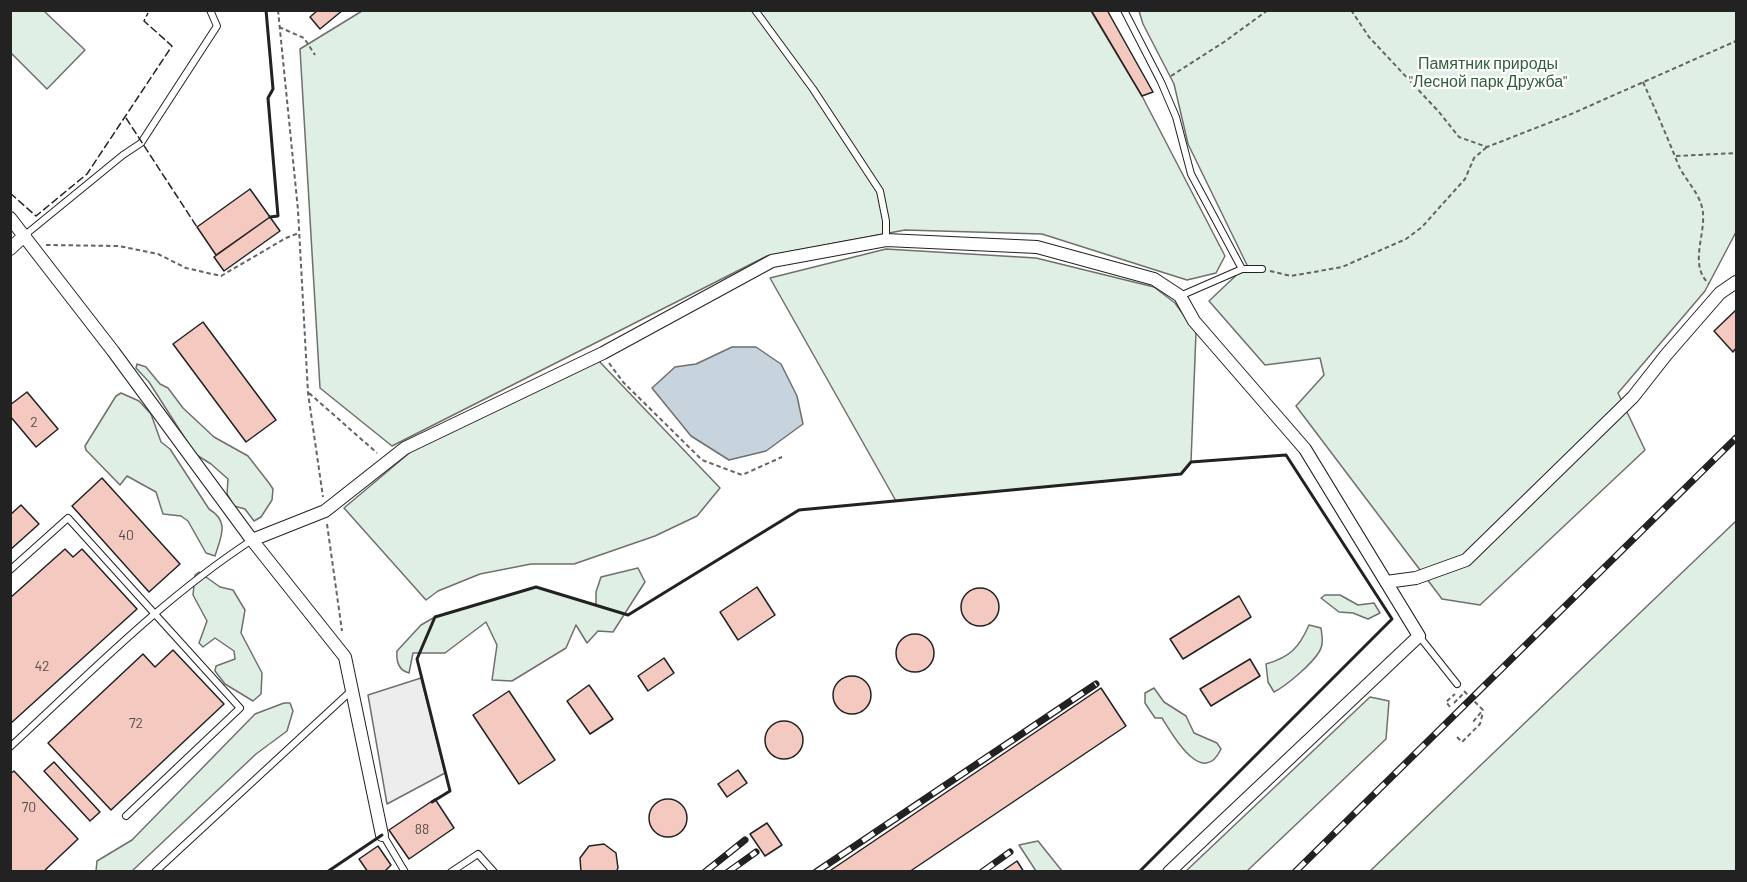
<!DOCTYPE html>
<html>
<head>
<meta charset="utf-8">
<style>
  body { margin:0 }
  #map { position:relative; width:1747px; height:882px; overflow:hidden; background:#fff; font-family:Barlow,sans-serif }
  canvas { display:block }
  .frame { position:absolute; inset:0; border:12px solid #222; pointer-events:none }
</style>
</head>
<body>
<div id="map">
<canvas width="1747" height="882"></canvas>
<div class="frame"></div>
</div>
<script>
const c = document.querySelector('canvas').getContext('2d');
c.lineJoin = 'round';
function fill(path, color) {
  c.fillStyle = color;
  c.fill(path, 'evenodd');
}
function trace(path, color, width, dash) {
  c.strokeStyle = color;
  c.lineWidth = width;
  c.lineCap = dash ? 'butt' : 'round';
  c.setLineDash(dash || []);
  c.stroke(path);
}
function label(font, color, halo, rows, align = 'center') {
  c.font = font + ' Barlow,sans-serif';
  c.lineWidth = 4.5;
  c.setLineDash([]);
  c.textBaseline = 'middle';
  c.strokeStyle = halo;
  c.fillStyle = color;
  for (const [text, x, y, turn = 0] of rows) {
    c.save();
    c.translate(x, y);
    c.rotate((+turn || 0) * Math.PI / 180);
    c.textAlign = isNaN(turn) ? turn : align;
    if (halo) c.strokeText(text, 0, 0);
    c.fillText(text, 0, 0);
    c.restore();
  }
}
const green = new Path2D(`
  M10,11H44L85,50L47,89L11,53Z
  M362,11H1091L1142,96L1225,256L1216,273L1187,280L1042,234L905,230L767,256L392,446L320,388L300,49Z
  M1139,11H1736V232L1705,291L1618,393L1645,450L1480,605L1442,599L1296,406L1324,375L1320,358L1265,365L1209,301L1247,265L1188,144L1174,84L1143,24Z
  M886,249L1036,258L1154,287L1175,303L1196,332L1191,462L1181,474L896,501L770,278Z
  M597,359L720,488L697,516L655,536L574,564H531L480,574L438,591L426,600L344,508L414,449Z
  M137,364L146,367L160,384L168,388L183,408L214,437L248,456L269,483L273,489L272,500L261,517L254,521L245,509L234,506L227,494L228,479L211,464L195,454L149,382L136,368Z
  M121,393L139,401L151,414L161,442L170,449L209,509C230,522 221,536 215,556L206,553L188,521L181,516L163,514L156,492L127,476L120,485L86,450L85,446L116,396Z
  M1736,521V871H1370Z
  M638,568L645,582L613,632L598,631L587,643L576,625L566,648L512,681L492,680L497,645L486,622L445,653H413L409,673C398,670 396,661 397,651L421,625L435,617L536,587L596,605V592L601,577Z
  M199,572L220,587L233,590L245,610L241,633L262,673L261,694L253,701L225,684L215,671L216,666L235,659L234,651L215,638L203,647L199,643L207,621L193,595L195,575Z
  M1325,595H1340L1358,605L1374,603L1380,613L1368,619L1353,613L1339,612L1321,598Z
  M1309,625L1321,628C1322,636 1324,645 1319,652C1312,664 1286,686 1274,692L1268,682L1266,664C1290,657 1299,648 1309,625Z
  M1154,688L1164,702L1186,716L1194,733L1217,743L1221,749C1203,788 1173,736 1162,718H1155L1145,703V693Z
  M1370,697L1389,701L1386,739L1247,871H1186Z
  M284,703H290L293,711L287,731L256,754L132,871H96L97,861L132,840L255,714Z
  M1038,841L1062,871H1036L1019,845Z`);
const parking = new Path2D(`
  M421,678L445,773L387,804L368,695Z`);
const water = new Path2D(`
  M732,347H756L781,364L797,396L803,424L766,451L729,460L691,436L652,388L675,367L696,364Z`);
const building = new Path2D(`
  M318,10H343L320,29L310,17Z
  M1091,10H1107L1153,92L1142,96Z
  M250,189L270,217L216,255L197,227Z
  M270,217L280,231L224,271L214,257Z
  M1736,310V348L1733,352L1714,331Z
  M203,322L276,420L246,442L173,344Z
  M27,392L58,429L36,447L10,416V405Z
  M102,478L180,564L149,592L72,506Z
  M21,505L39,524L10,550V515Z
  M65,549L73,557L82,549L137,609L10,724V598Z
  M757,587L775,615L738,640L720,612Z
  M961 607a19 19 0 1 1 38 0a19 19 0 1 1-38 0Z
  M1239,596L1251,617L1183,659L1170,639Z
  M896 653a19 19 0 1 1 38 0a19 19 0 1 1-38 0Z
  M173,650L224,704L111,810L48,743L143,654L155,667Z
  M664,658L674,673L648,691L638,676Z
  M1250,659L1260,676L1211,706L1200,689Z
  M833 695a19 19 0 1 1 38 0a19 19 0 1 1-38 0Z
  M589,685L613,719L590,734L567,701Z
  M1101,688L1126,726L909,872H828Z
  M509,691L555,760L519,784L473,715Z
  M765 740a19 19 0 1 1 38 0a19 19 0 1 1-38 0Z
  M54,762L100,812L90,821L44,771Z
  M738,770L747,783L727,797L718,784Z
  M14,771L78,839L43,872H10V774Z
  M649 818a19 19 0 1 1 38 0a19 19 0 1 1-38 0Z
  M435,799L454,828L409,859L389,830Z
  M767,823L782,845L765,856L750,834Z
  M604,844L616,853L618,868L616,872H581L580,858L589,846Z
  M378,846L391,865L384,872H368L359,859Z
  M1017,861L1024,872H1001Z`);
const path = new Path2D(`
  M278,10L298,210L308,393L323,497
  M1351,10L1369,37L1439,112L1459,137L1487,147L1569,115L1736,41
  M279,27L304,38L315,55
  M1171,76L1224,42L1268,10
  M1643,82C1655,109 1667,136 1678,164C1685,181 1701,193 1703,213C1705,237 1689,265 1709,284
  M1676,156L1736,153
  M46,245L119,246L158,254L186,268L221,276L286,238L299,233
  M1270,271L1291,276L1342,267L1406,239L1422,227L1447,199L1465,179L1474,158L1487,147
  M609,363L623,382L702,460L742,475L782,457
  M309,393L377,453
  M327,524L342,631
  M1464,691L1483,710L1472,723
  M1454,703L1465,692
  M1450,707L1446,702L1455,694
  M1457,737L1462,742L1480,724L1483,712`);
const lane = new Path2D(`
  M755,10L813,89L880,191L886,221V240
  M1124,10L1161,82L1176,117L1191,174L1242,269L1180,296
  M25,235L123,155L141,143L217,26L210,10
  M1242,269H1262
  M10,570L68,518L240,708L126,816
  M1419,636L1457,684
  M10,747C88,675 163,598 252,540
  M383,835L405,872
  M155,872L352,690
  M451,872L478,854L494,872`);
const street = new Path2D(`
  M10,218L113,351L252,540L345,657L382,835
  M10,249L25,235
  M252,540L325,511L405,448L603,353L772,261L886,240L1037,247L1154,279L1180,296L1194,321L1305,449L1419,636L1169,872
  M1386,582L1416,578L1466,560L1633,397L1666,355L1720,293L1736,282`);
const rail = new Path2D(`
  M705,872L745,840
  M728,872L756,852
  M816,872L1096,684
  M982,872L1010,852
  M1295,872L1736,438`);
const fence = new Path2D(`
  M126,118L197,227
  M10,193L36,216L87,174L172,46L144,21L148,13`);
const wall = new Path2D(`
  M266,10L273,89L268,98L278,216L270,217
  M432,802L450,791L417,659L435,617L536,587L628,615L799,510L1181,474L1191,462L1286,455L1392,619L1139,872
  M327,872L382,835`);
const numberNames = [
  ["2",34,422],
  ["40",126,535],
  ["42",42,666],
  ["72",136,723],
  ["70",29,807],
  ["88",422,829]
];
const parkNames = [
  ["Памятник природы",1488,64],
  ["\"Лесной парк Дружба\"",1488,82]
];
fill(green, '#e0efe3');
trace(green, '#6f6f6f', 1.5);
fill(parking, '#ededed');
trace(parking, '#6f6f6f', 1.5);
fill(water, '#c7d3dd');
trace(water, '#6f6f6f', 1.5);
fill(building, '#f3c9c0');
trace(building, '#222', 1.5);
trace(lane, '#222', 8);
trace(street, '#222', 14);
trace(path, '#646464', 2, [4.5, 3]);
trace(lane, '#fff', 6);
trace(street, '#fff', 12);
trace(rail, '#222', 7);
trace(rail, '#fff', 4.5, [14]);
trace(fence, '#222', 1.5, [8, 3]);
trace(wall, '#222', 3);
label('14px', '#564c4a', null, numberNames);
label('16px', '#2f5e38', '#fff', parkNames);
</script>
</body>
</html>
